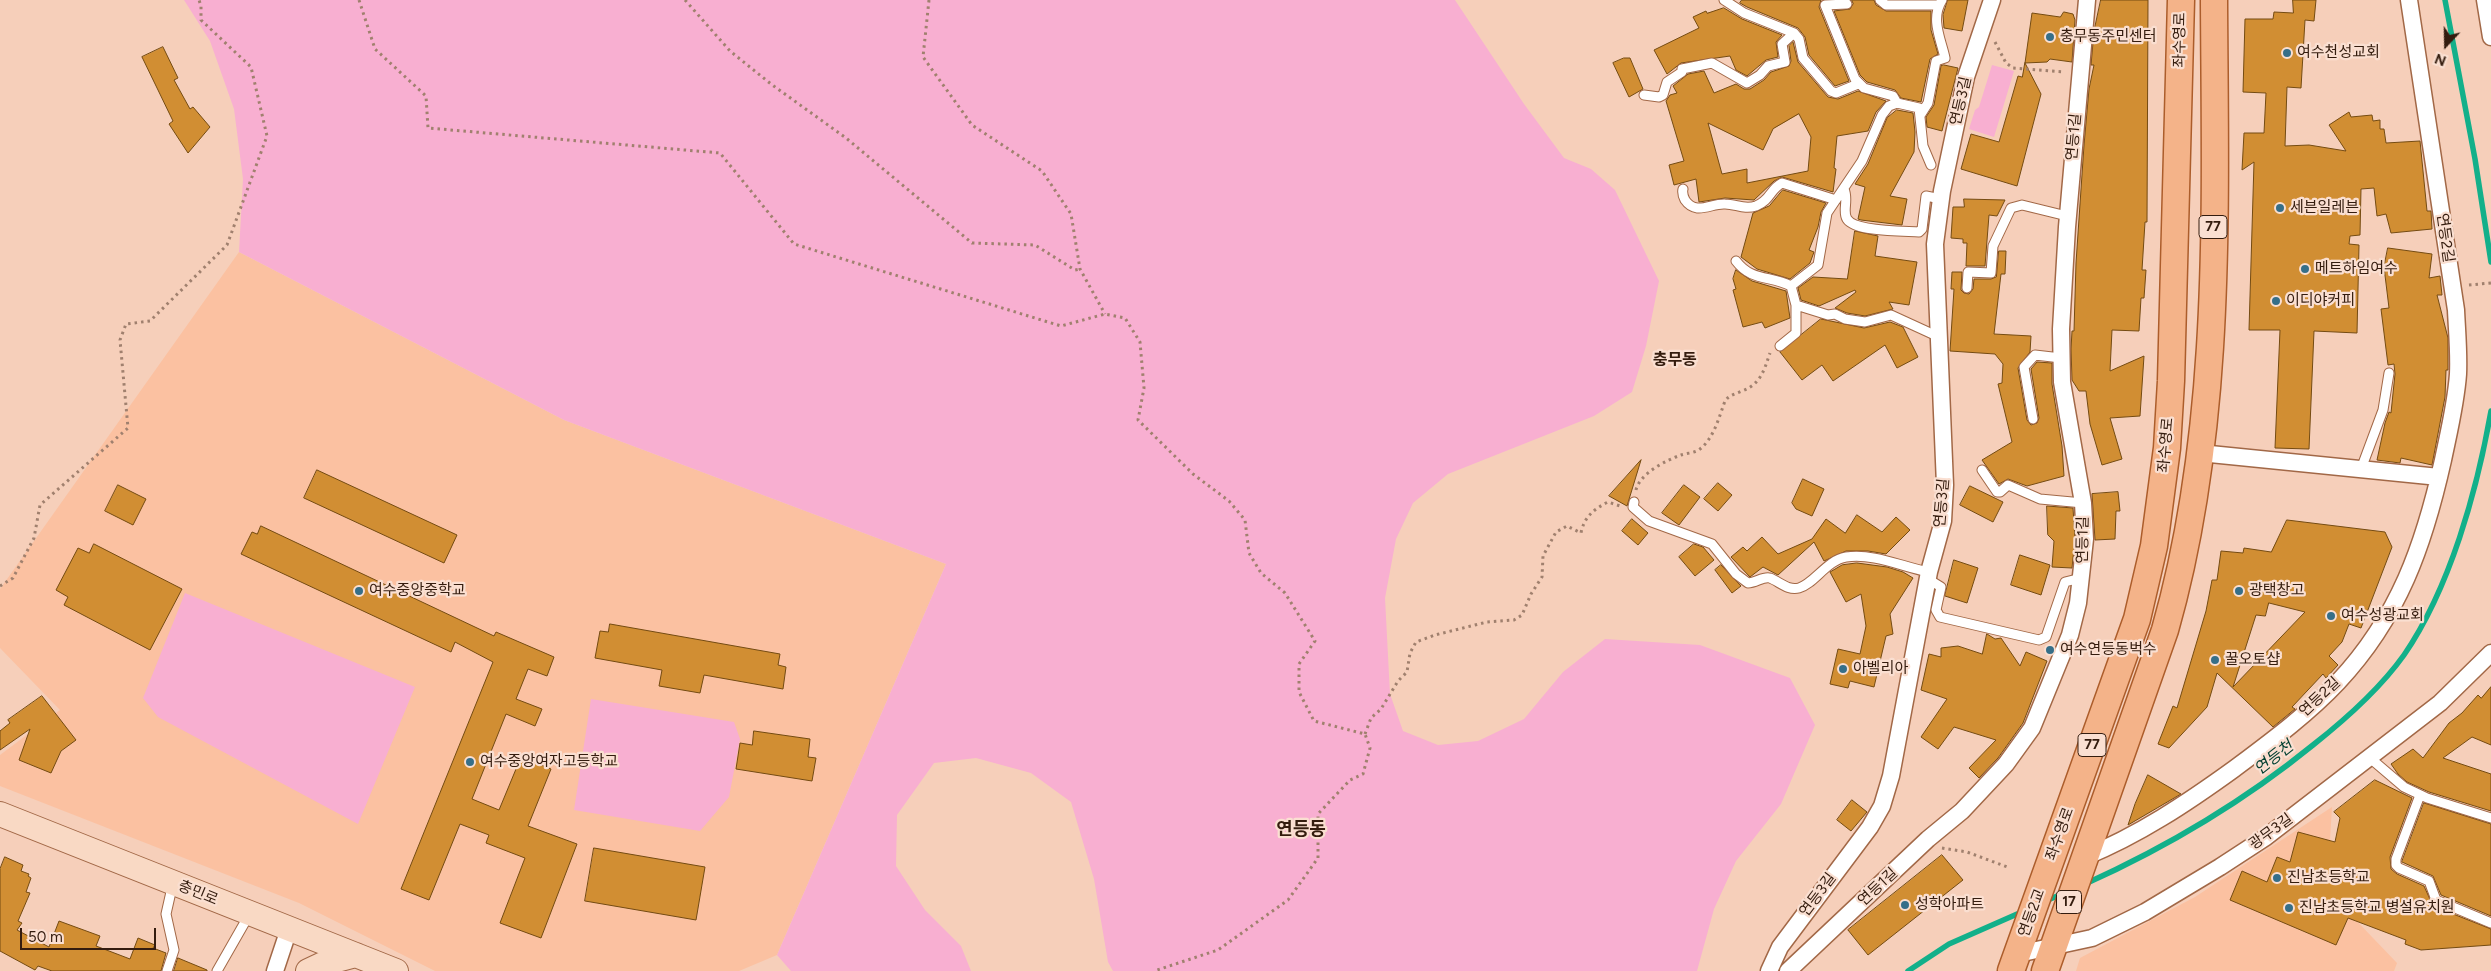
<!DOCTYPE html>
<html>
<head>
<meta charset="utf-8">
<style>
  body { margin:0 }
  #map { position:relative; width:2491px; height:971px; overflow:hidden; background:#f6cfba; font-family:Figtree,sans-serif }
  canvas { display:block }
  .north { position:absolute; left:2421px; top:20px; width:50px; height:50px; -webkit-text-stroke:4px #fadfd1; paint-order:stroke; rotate:201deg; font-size:14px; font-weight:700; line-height:20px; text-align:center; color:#341c0e }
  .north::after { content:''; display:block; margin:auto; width:18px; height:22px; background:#341c0e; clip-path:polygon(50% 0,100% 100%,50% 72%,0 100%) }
  .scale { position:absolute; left:20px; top:928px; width:136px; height:22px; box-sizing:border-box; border:2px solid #341c0e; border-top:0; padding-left:6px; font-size:15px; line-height:18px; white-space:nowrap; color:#341c0e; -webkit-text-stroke:4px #fadfd1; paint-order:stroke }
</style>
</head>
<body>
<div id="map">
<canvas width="2491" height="971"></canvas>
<div class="north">N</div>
<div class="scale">50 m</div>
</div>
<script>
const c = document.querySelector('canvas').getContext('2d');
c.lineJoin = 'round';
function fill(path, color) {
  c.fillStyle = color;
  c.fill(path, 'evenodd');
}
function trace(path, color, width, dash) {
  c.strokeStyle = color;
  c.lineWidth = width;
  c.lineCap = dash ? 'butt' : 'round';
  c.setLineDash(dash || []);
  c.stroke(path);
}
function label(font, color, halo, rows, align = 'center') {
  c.font = font + ' Figtree,"Noto Sans KR",sans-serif';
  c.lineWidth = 4.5;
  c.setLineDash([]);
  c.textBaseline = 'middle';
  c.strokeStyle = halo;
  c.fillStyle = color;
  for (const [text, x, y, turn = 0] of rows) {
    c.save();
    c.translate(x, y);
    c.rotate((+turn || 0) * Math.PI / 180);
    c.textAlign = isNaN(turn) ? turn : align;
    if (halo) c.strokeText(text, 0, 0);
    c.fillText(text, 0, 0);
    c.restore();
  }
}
const built = new Path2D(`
  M239,252L564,420L946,564L777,955L739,971H435L299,903L0,786V755L60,710L0,648V589Z
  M2332,807L2327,890L2397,963L2394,971H2076L2080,958L2195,897Z`);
const green = new Path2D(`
  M184,0H1455L1524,104L1564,158L1591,169L1615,190L1659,281L1646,346L1632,392L1594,416L1448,474L1413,503L1396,539L1385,598L1390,694L1403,731L1438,745L1478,741L1524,719L1563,672L1605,639L1700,645L1790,678L1815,725L1781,804L1736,861L1714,909L1697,971H1113L1108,962L1094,879L1071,802L1031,773L976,758L934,763L897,815L896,866L925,910L961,946L971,971H791L777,955L946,564L564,420L239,252L243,179L234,109L210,41Z
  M1992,65L2014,71L1994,137L1969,129L1975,110L1979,107Z
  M185,593L415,687L358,824L158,717L143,698Z
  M591,699L734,722L740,739L729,797L700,831L574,810Z`);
const stream = new Path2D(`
  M2445,0L2475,159L2491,262
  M2085,884C2167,847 2243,802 2313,745C2346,719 2379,690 2404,655C2450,588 2477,491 2491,411
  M2043,902L2062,894
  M1908,971L1949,944L2024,911`);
const building = new Path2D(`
  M1742,0H1821L1819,7L1849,81L1835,86L1809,55L1805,37L1798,28L1747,7L1740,3Z
  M1852,0H1874L1876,5L1886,11H1931V30L1938,54L1930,59L1921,102L1901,98L1895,90L1867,82L1860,75L1834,11L1850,9L1853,4Z
  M1948,0H1968L1962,31L1944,28L1943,15Z
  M2101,0H2148L2147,222H2145L2142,270H2146L2144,298H2141L2139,331L2112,330L2110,371L2144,356L2140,416L2110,418L2122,459L2102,465L2090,424L2086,391H2079L2072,380L2071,349L2072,331H2074L2076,263L2084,145L2089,89L2094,65H2091L2094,31Z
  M2293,0H2316L2314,21L2305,20L2301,88L2287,87L2285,146L2309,145L2346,151L2329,125L2349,112L2351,117L2372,115L2373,121L2380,120V129H2384L2386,143L2420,141L2427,211H2431L2432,229L2391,233L2386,214L2377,216L2374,188L2361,189L2360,235L2350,236L2349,244L2359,245L2357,333L2314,331L2309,449L2275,448L2280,330H2249L2254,162L2242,170L2244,133H2264L2266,93L2243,92L2245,19H2273L2274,12L2293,13Z
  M1724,8L1742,19L1782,35L1776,42L1778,57L1766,60L1747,76L1736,70L1730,56L1681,63L1667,74L1654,50L1699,28L1693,17L1706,11L1707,13Z
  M2064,12L2073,14L2075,20L2072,62L2050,59L2047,62L2025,63L2032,13L2060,17Z
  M1793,42L1798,62L1828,97L1838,99L1858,91L1886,101L1876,112L1868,131L1837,136L1834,168L1836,169L1833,192L1782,177L1774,181L1754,200L1725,198L1699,202L1696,179L1674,185L1669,165L1684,161L1666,101L1670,95L1677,93L1673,86L1688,74L1704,71L1714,93L1736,84L1744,89H1750L1764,80L1771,72L1789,66L1791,61L1789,46ZM1799,114L1811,137L1808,171L1747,183V169L1722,174L1708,123L1763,150L1773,129Z
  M163,47L178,78L174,80L190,109L193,107L210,127L188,153L169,124L173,121L142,57Z
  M1624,58H1630L1643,89L1629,97L1613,63Z
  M2025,63L2041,94L2017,186L1961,169L1971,134L1999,142L2018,76L2022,77Z
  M1944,65L1958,68L1942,131L1927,127L1926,117L1934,105L1941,66Z
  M1897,110L1913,113L1915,132L1914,152L1890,196L1907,199L1902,225L1861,220L1858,219L1865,187L1855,184L1868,164L1887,118Z
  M1783,190L1826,203L1821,212L1818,227L1809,250L1814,252L1810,263L1790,279L1757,269L1741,257L1753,213L1769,206Z
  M1964,199L2005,200L1997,216L1989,215L1985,266H1966L1967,243H1963V239L1951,238L1953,207H1964Z
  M1855,231L1878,236L1875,256L1917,262L1909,305L1889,302L1893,309L1865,316L1847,313L1835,308L1856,292L1855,290L1819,306L1801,300L1798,288L1813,277L1847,279Z
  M2388,248L2432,254L2429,278L2440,276L2442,295H2437L2448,338V370H2446L2445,397L2432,465L2401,458L2400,463L2377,460L2385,423L2389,412L2391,413L2395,374L2394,364L2388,365L2381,309L2389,308L2384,267Z
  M1999,251H2006L2005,274H2001L1994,334L2031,336L2030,352L2018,368L2027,420L2031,425L2037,423L2039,418L2031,369L2037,362L2052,363V384L2062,446L2064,476L2027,486L2008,479L1999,484L1982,460L2012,442L1998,384L2002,383L2003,364L1995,354L1950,351L1954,289H1951L1952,272H1962L1961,290L1964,293L1969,294L1973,289L1974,279H1991L1996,277Z
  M1736,270L1752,281L1786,291L1790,318L1765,328L1762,322L1743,327L1733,290L1736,289L1733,279Z
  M1821,319L1864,328L1890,322L1903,327L1918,357L1897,368L1885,345L1833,381L1822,365L1802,380L1780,352Z
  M1641,460L1627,506L1609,496Z
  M317,470L457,535L444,563L304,498Z
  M1803,479L1824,489L1812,516L1796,509L1792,503Z
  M1718,483L1732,495L1718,511L1704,499Z
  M118,485L146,499L133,525L105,511Z
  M1684,485L1700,497L1679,525L1662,513Z
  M1970,486L2003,502L1993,522L1960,505Z
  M2118,492L2120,511H2116L2115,539L2095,540L2092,494Z
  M2047,506L2073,508L2075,539L2072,568L2052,567L2054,541L2048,535Z
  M1857,515L1882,532L1896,517L1910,530L1886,554L1868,551H1846L1824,561L1814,542L1778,575L1763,567L1750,577L1731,557L1743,547L1747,551L1762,537L1778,554L1812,539L1826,519L1845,533Z
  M1632,519L1648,533L1638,545L1622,531Z
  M2287,520L2385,532L2392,547L2361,628L2349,624L2342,642L2329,656L2338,665L2326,678L2323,674L2292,707L2295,709L2273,727L2217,673L2207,707L2169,748L2158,744L2173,706L2177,708L2206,611L2212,580H2217L2221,551L2243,553L2244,548L2271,552ZM2269,603L2305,612L2233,687L2256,615L2265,616Z
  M261,526L494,636L496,632L554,657L547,676L528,669L516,699L542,709L535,726L506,714L472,799L499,810L521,757L551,769L528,826L577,844L541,938L500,923L525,858L486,843L489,835L460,824L429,900L401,889L493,662L455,642L451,652L241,554L252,532L257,534Z
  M94,544L182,589L150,650L64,605L68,597L56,590L78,548L89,553Z
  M1694,544L1703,547L1714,560L1695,576L1679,557Z
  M2020,555L2050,565L2041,595L2011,585Z
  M1954,560L1978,568L1967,603L1945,596Z
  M1857,563L1887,567L1903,572L1913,578L1890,614L1893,634L1886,636L1874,687L1850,681L1848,688L1830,684L1838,649L1860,654L1866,626L1861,594L1846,602L1830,572L1842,565Z
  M1721,565L1741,586L1732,593L1715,570Z
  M610,624L780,654L778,665L786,667L783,689L704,675L700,693L659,686L662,670L595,658L600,631L608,632Z
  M1987,634L1995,639L2001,638L2020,666L2026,652L2047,661L2023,723L1998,758L1979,778L1969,768L1996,740L1954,727L1938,749L1921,737L1947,699L1921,690L1929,654L1941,657V648L1958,646L1982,654Z
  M2491,687V745L2472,737L2443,758L2491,774V811L2429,792L2407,782L2398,774L2391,764L2413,749L2423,758L2449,723L2462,713L2478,695L2481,698Z
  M42,696L76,740L61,751L51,773L19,760L30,729L0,750V731L10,723L8,720Z
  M754,731L810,739L808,757L816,758L812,781L736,769L740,743L752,745Z
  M2148,775L2181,794L2128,825L2135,804Z
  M2375,780L2412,798L2390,857L2391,869L2397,874L2424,886L2433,906L2491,929V945L2421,950L2405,944L2406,940L2348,918L2336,945L2230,900L2242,871L2267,882L2277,857L2290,862L2298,832L2335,842L2340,818L2334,812Z
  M1852,800L1867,812L1851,831L1837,820Z
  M2424,803L2491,824V916L2441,895L2433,876L2402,862Z
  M594,848L705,867L696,920L585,901Z
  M1942,855L1963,880L1868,955L1848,930Z
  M5,857L23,865L21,871L29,874L28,876L31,878L26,892L30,893L18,921L22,923L17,930L49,947L59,921L100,936L96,946L130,959L138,938L155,945L153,948L166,953L161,971H52L38,966L35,970L0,951V869Z
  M178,958L207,970V971H174Z`);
const path = new Path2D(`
  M359,0L375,49L426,96L428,128L720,153L794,244L1061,326L1105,314L1125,318L1140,342L1144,388L1138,420L1193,474L1229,501L1245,520L1249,553L1261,573L1285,593L1315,641L1299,664V692L1314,721L1365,734L1370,748L1363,774L1350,780L1318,814V858L1288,900L1218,950L1154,971
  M685,0L730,51L771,84L846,138L972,243L1035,245L1075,270L1080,269
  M929,0L923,57L972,125L1042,171L1071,214L1080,269L1105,314
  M1995,42L2006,63L2013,68L2064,72
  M2469,285L2491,283
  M1636,490C1640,473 1667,460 1681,455C1687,453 1695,453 1700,449C1714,438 1719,417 1725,401C1729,395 1736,394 1742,391C1761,384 1764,370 1770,353
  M0,586L13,578L34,538L40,505L128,428L120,340L126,324L150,321L227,245L267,136L251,67L201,20V6L199,0
  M1365,734L1371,718L1381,709L1398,681L1407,672L1410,653L1416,642L1435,635L1487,622L1514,620L1522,615L1531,594L1542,577L1543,556L1556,532L1567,526L1581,533C1584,517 1594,509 1608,502L1620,506
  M1942,848L1967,852L2010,868`);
const lane = new Path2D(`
  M1724,0L1744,13L1794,33L1799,39L1803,58L1831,91L1836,93L1858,84
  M1880,0L1886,5H1938
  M1847,4L1825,5L1855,79L1864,88L1893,96L1897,103
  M1644,95L1659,97L1663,95L1667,82L1682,72V69L1712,63L1747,83L1760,75L1768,66L1785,62L1782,44L1794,33
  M1921,114L1928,103L1936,61L1945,58C1941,39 1930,19 1942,0
  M1683,189C1682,193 1683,196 1685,200C1696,216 1711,203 1725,204C1736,204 1744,210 1756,206C1771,200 1770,189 1782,183L1836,200
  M1844,189C1849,200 1842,211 1847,219C1855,232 1903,231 1919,232L1922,229L1926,196L1941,199
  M1736,261C1752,282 1770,275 1791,286L1796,305
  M1791,286L1818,265L1827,213L1862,161L1882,115L1889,106L1897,103L1919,108L1923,146L1931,165
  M1967,288L1968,272L1991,273L1993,246L2011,208L2022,205L2067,216
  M1780,346L1796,333V305L1828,315L1835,314L1845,319L1865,322L1891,315L1939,337
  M2033,419L2024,367L2035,355L2061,358
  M2361,469L2383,410L2389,373
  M1982,470L1997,492H2000L2008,485L2040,499L2083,503
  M1634,502L1633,507L1649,521L1712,544L1736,574L1748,583C1756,583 1763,576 1770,578C1780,582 1788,591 1799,588C1814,584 1827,560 1846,557C1875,553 1902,567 1929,572
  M1928,579L1941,587L1936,610L1940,617L2039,640L2046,637L2065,582L2081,578
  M2370,758L2404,787L2427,798L2491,818
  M2420,795L2396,859V865L2399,868L2429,881L2436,900L2491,923
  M167,971L174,950L166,914L173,883
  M217,971L249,915`);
const street = new Path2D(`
  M2485,0L2491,37
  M2200,453L2439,477
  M2085,857C2139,835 2187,803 2234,769C2270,742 2308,714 2338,682C2399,617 2424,545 2443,460C2449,431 2456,403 2458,374C2459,353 2457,332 2456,310L2409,0
  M2018,954L2092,938L2145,912L2220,867L2266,837L2440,703L2491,653
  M275,971L289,929
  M1769,971L1780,947L1870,827L1882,806L1891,776L1929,572L1943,521L1945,485L1935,244L1942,191L1966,77L1992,0
  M1788,971L1928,839L1962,811L2006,764L2032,728L2070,635L2078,603L2085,539L2083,503L2062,382L2061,329L2067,227L2087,0`);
const secondary = new Path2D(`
  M0,814L396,971
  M308,971L325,963L356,955`);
const primary = new Path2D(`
  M2011,971L2137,619L2154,546L2167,448L2171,381L2181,0
  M2045,971L2165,630C2223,427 2215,210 2214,0`);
const markers = [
  [2050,37,5,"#366f89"],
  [2287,53,5,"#366f89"],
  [2280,208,5,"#366f89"],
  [2305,269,5,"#366f89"],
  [2276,301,5,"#366f89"],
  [359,591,5,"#366f89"],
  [2239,591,5,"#366f89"],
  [2331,616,5,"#366f89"],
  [2050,650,5,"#366f89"],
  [2215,660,5,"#366f89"],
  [1843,669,5,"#366f89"],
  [470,762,5,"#366f89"],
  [2277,878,5,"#366f89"],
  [1905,905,5,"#366f89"],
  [2289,908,5,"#366f89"]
];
const shields = [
  [2213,227,28],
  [2092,745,28],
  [2069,902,25]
];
const shieldNames = [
  ["77",2213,227],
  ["77",2092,745],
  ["17",2069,902]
];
const poiNames = [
  ["충무동주민센터",2060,37],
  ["여수천성교회",2297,53],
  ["세븐일레븐",2290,208],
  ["메트하임여수",2315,269],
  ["이디야커피",2286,301],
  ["여수중앙중학교",369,591],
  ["광택창고",2249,591],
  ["여수성광교회",2341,616],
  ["여수연등동벅수",2060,650],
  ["꿀오토샵",2225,660],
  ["아벨리아",1853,669],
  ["여수중앙여자고등학교",480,762],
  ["진남초등학교",2287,878],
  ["성학아파트",1915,905],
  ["진남초등학교 병설유치원",2299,908]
];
const streetNames = [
  ["좌수영로",2180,40,-89],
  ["연등3길",1961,101,-77],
  ["연등1길",2074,137,-85],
  ["연등2길",2445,238,82],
  ["좌수영로",2166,445,-85],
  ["연등3길",1942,503,-85],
  ["연등1길",2083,540,-89],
  ["연등2길",2320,697,-43],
  ["광무3길",2271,832,-36],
  ["좌수영로",2060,834,-70],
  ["연등1길",1878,887,-43],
  ["충민로",198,893,22],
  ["연등3길",1818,895,-53],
  ["연등2교",2032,913,-70]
];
const neighbourhoodNames = [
  ["충무동",1675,360]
];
const waterNames = [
  ["연등천",2274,758,-38]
];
const quarterNames = [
  ["연등동",1301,830]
];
fill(built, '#fbc1a1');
fill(green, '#f8afd1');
trace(stream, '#12b08a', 5.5);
fill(building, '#d18e33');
trace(building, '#744b12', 1);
trace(lane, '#a26847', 11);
trace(street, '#a26847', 19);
trace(secondary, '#a26847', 26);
trace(primary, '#ac5d2b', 29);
trace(path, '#a0806e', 3, [2.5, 4]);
trace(lane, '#fff', 9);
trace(street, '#fff', 16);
trace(secondary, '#f9d9c4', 24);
trace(primary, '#f4b389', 26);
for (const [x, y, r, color] of markers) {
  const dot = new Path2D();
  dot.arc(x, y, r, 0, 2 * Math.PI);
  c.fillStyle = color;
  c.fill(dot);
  trace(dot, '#fadfd1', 2);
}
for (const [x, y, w] of shields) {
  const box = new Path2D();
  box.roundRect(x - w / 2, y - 11.5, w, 23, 4);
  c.fillStyle = '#fadfd1';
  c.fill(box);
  trace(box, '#341c0e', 1);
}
label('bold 14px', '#341c0e', null, shieldNames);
label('15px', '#341c0e', '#fadfd1', poiNames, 'left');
label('15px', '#341c0e', '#fadfd1', streetNames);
label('bold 16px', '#341c0e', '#fadfd1', neighbourhoodNames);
label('italic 16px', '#003e2f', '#fadfd1', waterNames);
label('bold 18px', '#341c0e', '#fadfd1', quarterNames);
</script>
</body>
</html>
